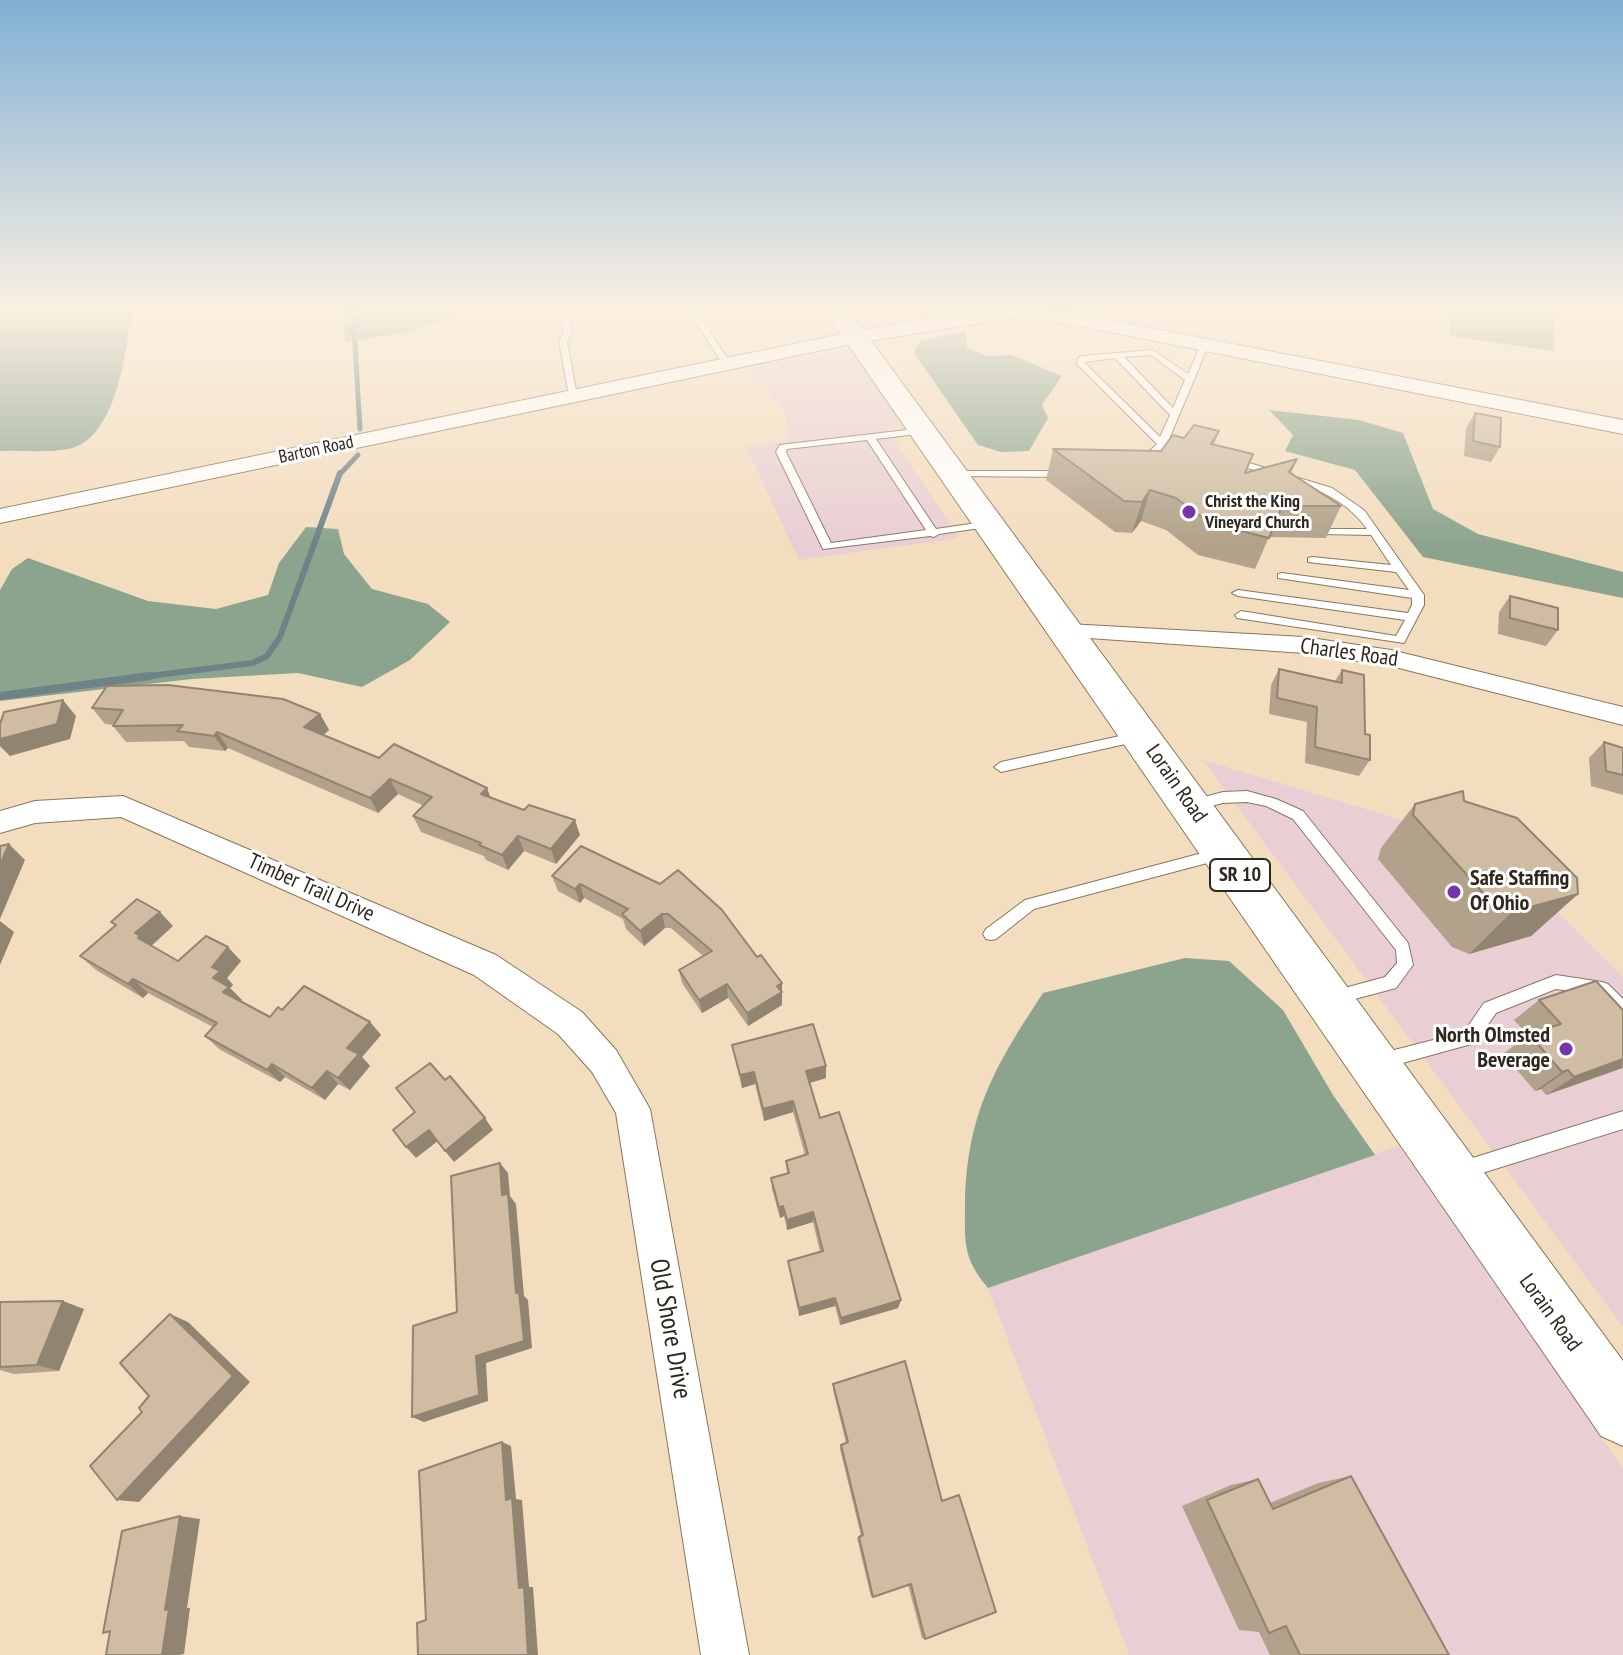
<!DOCTYPE html>
<html>
<head>
<meta charset="utf-8">
<style>
  body { margin:0 }
  canvas { display:block; background:#f3ddbf }
</style>
</head>
<body>
<canvas width="1623" height="1655"></canvas>
<script>
const c = document.querySelector('canvas').getContext('2d');
c.lineJoin = 'round';
function fill(path, color) {
  c.fillStyle = color;
  c.fill(path, 'evenodd');
}
function trace(path, color, width, dash) {
  c.strokeStyle = color;
  c.lineWidth = width;
  c.lineCap = dash ? 'butt' : 'round';
  c.setLineDash(dash || []);
  c.stroke(path);
}
function label(font, color, halo, rows, align = 'center') {
  c.font = font + ' "PT Sans Narrow",sans-serif';
  c.lineWidth = 6;
  c.setLineDash([]);
  c.textBaseline = 'middle';
  c.strokeStyle = halo;
  c.fillStyle = color;
  for (const [text, x, y, turn = 0] of rows) {
    c.save();
    c.translate(x, y);
    c.rotate((+turn || 0) * Math.PI / 180);
    c.textAlign = isNaN(turn) ? turn : align;
    if (halo) c.strokeText(text, 0, 0);
    c.fillText(text, 0, 0);
    c.restore();
  }
}
const commercial = new Path2D(`
  M847,350L854,355L904,425L887,429L959,538L799,560L746,447L788,441L785,411L745,366Z
  M1203,760L1492,847L1623,977V1327Z
  M1399,1146L1623,1469V1655H1129L988,1288Z`);
const forest = new Path2D(`
  M0,311H131C127,350 116,441 68,449C47,453 22,450 0,451Z
  M344,311H465L410,332L345,342Z
  M1449,311H1554V351L1450,336Z
  M966,331L967,348L988,356L1012,355L1062,376L1042,405L1048,418L1029,451L1001,452L978,445L914,353L920,341Z
  M1269,410L1359,420L1403,433L1433,509L1478,534L1623,572V598L1423,557L1355,470L1285,451L1293,435Z
  M306,527L338,529L344,554L372,589L428,604L450,622L410,660L362,687L298,673L192,679L0,701V590L12,569L28,558L148,601L216,609L268,595L279,563Z
  M1185,958L1229,961L1283,1010L1333,1095L1375,1155L988,1288C962,1257 965,1242 965,1203C967,1113 995,1066 1043,993Z`);
const streamFar2 = new Path2D(`
  M353,311L360,429
  M339,475L358,455`);
const streamFar1 = new Path2D(`
  M134,678L253,663L267,656L280,637L340,473`);
const stream = new Path2D(`
  M0,696L150,676`);
const service = new Path2D(`
  M560,311H568L572,332L567,341L577,396L573,399L569,396L559,341L564,332Z
  M689,311H697L731,364L730,366H724Z
  M1202,342L1209,344L1167,444L1146,464H1140V460L1157,444L1077,364L1078,358L1082,356L1153,350L1188,374ZM1151,355L1185,380L1173,408L1124,357ZM1115,358L1170,415L1160,437L1084,362Z
  M923,428L928,431L926,433L876,439L936,529L990,521L995,524L994,526L939,534L934,537L930,536L823,549L776,452L780,445ZM867,440L926,530L831,543L786,452L787,449Z
  M1230,459H1236L1332,488L1364,510L1424,595V605L1404,643L1237,618L1235,615L1241,611L1396,636L1405,620L1238,596L1232,593L1238,590L1408,613L1412,605V598L1278,578V574L1282,573L1409,590L1396,572L1308,562V558L1312,557L1391,565L1371,535L1323,534L1322,532L1327,529H1367C1337,485 1277,478 1230,463Z
  M955,471H1066L1071,474L1066,477L952,476L950,474Z
  M1138,732L1143,734L1144,737L1143,740L1001,772L994,767L1001,762Z
  M1247,791L1276,799L1303,811L1408,943L1413,965L1396,988L1336,1004L1330,1002L1328,997L1330,992L1385,977L1397,963L1396,950L1293,819L1266,806L1247,802L1223,803L1195,810L1188,805L1190,801L1223,792Z
  M1221,848L1226,850L1228,854L1226,858L1034,909L996,939L991,940L986,939L983,934L986,929L1025,900Z
  M1556,975L1602,982L1608,984L1623,999V1017L1617,1015L1598,995L1556,989L1496,1013L1475,1043L1381,1069L1375,1067L1373,1061L1375,1055L1464,1032L1484,1003Z
  M1623,1111V1129L1463,1179L1457,1176L1454,1170L1457,1164L1463,1161Z`);
const minor = new Path2D(`
  M1068,624L1304,637L1391,650L1623,707V725L1391,666L1304,653L1060,636L1056,631L1060,626Z
  M123,796L496,955L582,1012L616,1050L650,1109L749,1655H701L616,1113L592,1072L558,1034L474,975L121,817L35,823L0,833V811L35,801Z`);
const tertiary = new Path2D(`
  M971,311L1069,312L1623,420V434L1069,324L1013,318L856,343L0,523V509L856,331Z`);
const primary = new Path2D(`
  M825,311H849L1623,1361V1446L1601,1436Z`);
const wall = new Path2D(`
  M1475,413L1500,447L1491,462L1464,456L1466,428Z
  M1219,431L1214,444L1246,472L1297,459L1291,473L1341,506L1326,538L1269,537L1255,569L1198,555L1166,530L1141,521L1132,533L1115,532L1046,480L1053,449L1161,451L1184,438Z
  M1510,596L1558,630L1546,646L1498,634L1499,612Z
  M1279,669L1335,681L1342,670L1365,734L1370,760L1359,776L1305,763L1307,722L1269,714L1271,685Z
  M92,708L320,714L329,730L323,735L379,758L491,798L580,835L556,864L524,851L508,870L486,860L484,856L421,832L413,816L424,806L398,794L378,813L228,748L225,751L189,747L184,741L126,742L113,726L114,725L105,724Z
  M1604,742L1623,748V795L1591,786L1589,758Z
  M1464,801L1578,894L1531,936L1469,954L1452,947L1378,859L1381,848L1415,804Z
  M581,846L757,957L782,983V1005L748,1026L728,998L702,1013L682,983L679,970L703,956L671,928H665L644,946L626,929L623,919L584,898L580,903L558,891L552,876Z
  M111,922L173,926L151,946L178,961H241L227,978L233,985L230,988L242,1000L241,1002L270,1017L282,1010L370,1022L381,1035L362,1057L370,1066L350,1090L338,1084L325,1100L285,1077L280,1082L219,1049L205,1036L213,1027L148,993L143,998L96,970L80,956L115,926Z
  M1539,1000L1623,1010V1068L1546,1095L1541,1089L1535,1091L1503,1054L1528,1035L1514,1020Z
  M732,1045L826,1078L809,1083L820,1118L901,1300L898,1308L840,1325L835,1306L799,1316L789,1269L788,1261L820,1252L813,1222L787,1230L784,1216L780,1218L772,1189L771,1178L787,1174L786,1161L805,1155L793,1112L764,1121L755,1084L742,1088Z
  M0,1302L84,1309L59,1371L14,1374L0,1370Z
  M905,1361L925,1639L922,1638L908,1585L871,1597L857,1538L861,1536L840,1449L841,1445L846,1443L833,1390V1384Z
  M1351,1476L1449,1655H1270L1259,1632L1239,1630L1182,1506L1231,1485L1258,1479L1270,1503L1318,1483Z`);
const shadedWall = new Path2D(`
  M1150,490L1141,521L1132,533L1142,502Z
  M63,700L76,716L70,739L10,756L0,746V739Z
  M320,714L329,730L314,743L304,727Z
  M217,732L228,748L225,751L214,736Z
  M390,779L398,794L378,813L370,798Z
  M487,788L493,804L481,794Z
  M575,820L580,835L556,864L551,849Z
  M518,836L524,851L508,870L502,855Z
  M9,844L25,860L0,919V865Z
  M580,884L584,898L580,903L575,889Z
  M1578,894L1531,936L1469,954L1512,912Z
  M160,912L173,926L151,946L138,938L135,933Z
  M662,914L665,928L644,946L640,931Z
  M0,921L14,932L0,965Z
  M228,947L241,961L227,978L233,985L230,988L242,1000L236,1006L223,992L213,978L212,967Z
  M133,979L148,993L143,998L128,984Z
  M782,983V1005L748,1026L747,1013L777,986Z
  M727,984L728,998L702,1013L699,1000Z
  M370,1022L381,1035L362,1057L370,1066L350,1090L338,1078L347,1048Z
  M1623,1058L1622,1068L1546,1095L1574,1077Z
  M272,1064L285,1077L280,1082L267,1070Z
  M826,1066V1078L806,1084V1071Z
  M1568,1070L1541,1089L1535,1091L1562,1072Z
  M327,1071L338,1084L325,1100L312,1088Z
  M754,1072L755,1084L742,1088L740,1075Z
  M793,1101V1112L764,1121L763,1109Z
  M485,1118L493,1130L454,1162L445,1151Z
  M429,1130L438,1141L416,1158L406,1147Z
  M500,1163L508,1173L510,1196L516,1204L524,1296L528,1300L532,1348L486,1363L488,1401L424,1422L412,1417L476,1356L502,1195Z
  M783,1206L784,1216L780,1218L779,1208Z
  M813,1212V1222L787,1230V1220Z
  M835,1298V1306L799,1316V1308Z
  M901,1300L898,1308L840,1325L841,1318Z
  M63,1301L84,1309L59,1371L37,1365Z
  M170,1314L188,1322L250,1382L139,1502L117,1500L233,1376Z
  M502,1442L511,1446L516,1499L522,1500L529,1587H533L538,1655H528L506,1500Z
  M180,1516L200,1519L187,1608H190L184,1654L179,1655H162L165,1610Z`);
const building = new Path2D(`
  M1475,413L1501,418L1500,447L1473,441Z
  M1194,425L1219,431L1211,444L1253,454L1245,473L1297,459L1289,472L1341,506H1282L1269,538L1210,523L1176,498L1150,490L1142,502L1124,501L1053,449L1161,451L1173,435L1184,438Z
  M1510,596L1558,608V630L1510,618Z
  M1279,669L1342,683V670L1364,675L1365,734L1370,735V760L1315,747L1317,707L1277,698Z
  M168,685L283,699L320,714L304,727L379,758L394,744L487,788L481,794L524,810L529,805L575,820L551,849L518,836L502,855L479,845L481,843L413,816L432,797L390,779L370,798L217,732L214,736L177,731L183,725L113,726L123,710L92,708L107,686Z
  M63,700L57,724L0,739V724L4,712Z
  M1604,742L1623,748V775L1606,771Z
  M1463,791L1464,801L1517,818L1577,878L1578,894L1512,912L1494,905L1413,815L1415,804Z
  M9,844L0,865V846Z
  M581,846L660,884L678,870L722,910L757,957L761,955L782,983L777,986L782,992L747,1013L727,984L699,1000L679,970L712,951L668,914H662L640,931L622,914L628,909L580,884L575,889L552,876Z
  M137,899L160,912L135,933L140,936L138,938L178,961L206,936L228,947L212,967L220,971L213,978L229,987L223,992L270,1017L278,1007L282,1010L304,986L370,1022L347,1048L359,1054L338,1078L327,1071L312,1088L272,1064L267,1070L205,1036L217,1023L133,979L128,984L80,956L116,925L111,922Z
  M1596,981L1623,1010V1059L1574,1077L1568,1070L1562,1072L1529,1034L1561,1024L1539,1000Z
  M813,1024L826,1066L806,1071L820,1118L839,1112L901,1300L841,1318L835,1298L799,1308L788,1261L823,1251L813,1212L787,1220L783,1206L779,1208L771,1178L789,1173L786,1161L808,1154L793,1101L763,1109L754,1072L740,1075L732,1045Z
  M430,1063L445,1080L450,1076L485,1118L445,1151L429,1130L406,1147L393,1130L415,1112L396,1088Z
  M500,1163L502,1195L508,1194L516,1293L519,1292L524,1341L476,1356L479,1395L412,1417L413,1326L457,1312L451,1176Z
  M63,1301L37,1365L0,1367V1302Z
  M170,1314L233,1376L117,1500L90,1466L142,1412L139,1408L149,1396L120,1363Z
  M905,1361L942,1501L959,1495L996,1612L925,1639L911,1584L873,1597L859,1537L863,1535L841,1445L848,1442L833,1384Z
  M502,1442L506,1500L512,1498L519,1588L524,1587L528,1655H418L417,1623L426,1620L419,1471Z
  M1351,1476L1449,1655H1300L1286,1626L1269,1633L1207,1500L1258,1479L1273,1509Z
  M180,1516L165,1610L169,1609L162,1655H106L110,1631L103,1633L122,1531Z`);
const markers = [
  [1189,512,8,"#7535aa"],
  [1454,892,8,"#7535aa"],
  [1566,1049,8,"#7535aa"]
];
const farStreetnames = [
  ["Barton Road",316,450,-12]
];
const farPoinames = [
  ["Christ the King",1205,502],
  ["Vineyard Church",1205,523]
];
const shields = [
  [1240,875,60]
];
const shieldNames = [
  ["SR 10",1240,875]
];
const streetNames = [
  ["Charles Road",1349,653,8],
  ["Lorain Road",1176,784,55],
  ["Timber Trail Drive",311,888,24],
  ["Lorain Road",1550,1313,54]
];
const poiNames = [
  ["Safe Staffing",1470,879],
  ["Of Ohio",1470,904],
  ["North Olmsted",1550,1036,"right"],
  ["Beverage",1550,1061,"right"]
];
const nearStreetnames = [
  ["Old Shore Drive",670,1329,80]
];
fill(commercial, '#e9cfd3');
fill(forest, '#8ca48e');
trace(streamFar2, '#6d8388', 5);
trace(streamFar1, '#6d8388', 6);
trace(stream, '#6d8388', 8);
trace(service, '#8a765b', 2);
trace(minor, '#8a765b', 2);
trace(tertiary, '#8a765b', 2);
trace(primary, '#8a765b', 2);
fill(service, '#fff');
fill(minor, '#fff');
fill(tertiary, '#fff');
fill(primary, '#fff');
fill(wall, '#b2a28b');
fill(shadedWall, '#918471');
fill(building, '#cfbca2');
trace(building, '#918471', 2);
const sky = c.createLinearGradient(0, 0, 0, 543);
sky.addColorStop(0, '#81b0d4');
sky.addColorStop(0.57, '#faf0e2');
sky.addColorStop(1, '#faf0e200');
c.fillStyle = sky;
c.fillRect(0, 0, 1623, 543);
for (const [x, y, r, color] of markers) {
  const dot = new Path2D();
  dot.arc(x, y, r, 0, 2 * Math.PI);
  c.fillStyle = color;
  c.fill(dot);
  trace(dot, '#fff', 3);
}
label('18px', '#2f271c', '#fff', farStreetnames);
label('bold 18px', '#2f271c', '#fff', farPoinames, 'left');
for (const [x, y, w] of shields) {
  const box = new Path2D();
  box.roundRect(x - w / 2, y - 16, w, 32, 6);
  c.fillStyle = '#fff';
  c.fill(box);
  trace(box, '#2f271c', 2);
}
label('bold 20px', '#2f271c', null, shieldNames);
label('22px', '#2f271c', '#fff', streetNames);
label('bold 22px', '#2f271c', '#fff', poiNames, 'left');
label('26px', '#2f271c', '#fff', nearStreetnames);
</script>
</body>
</html>
